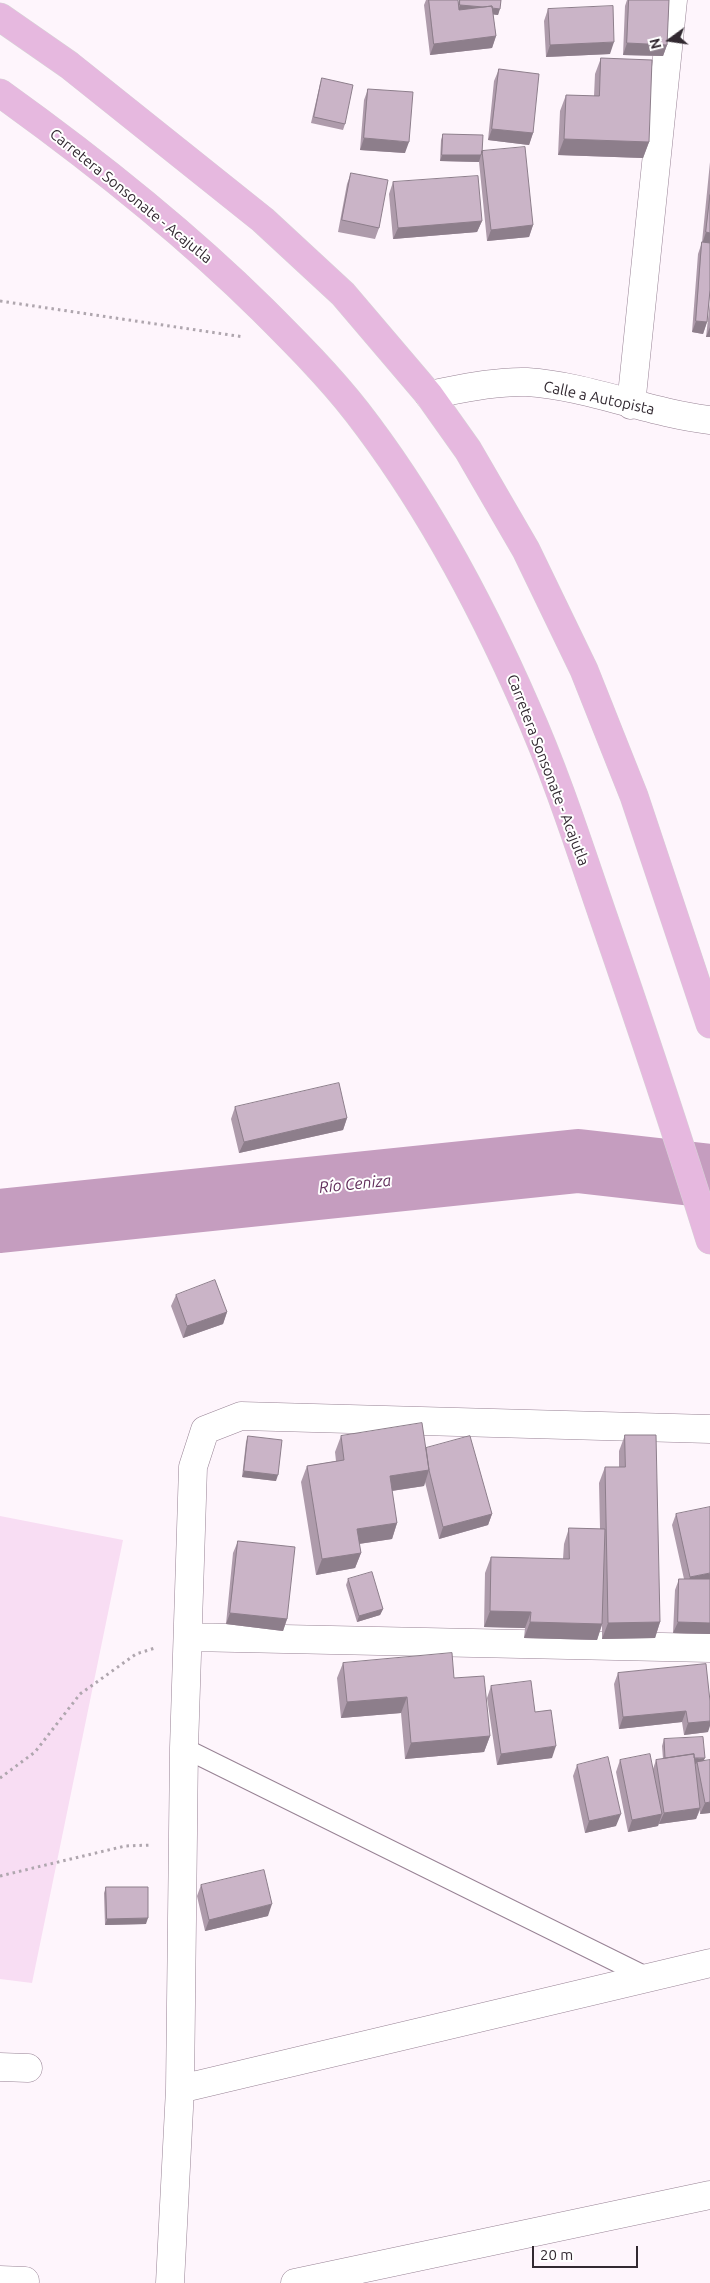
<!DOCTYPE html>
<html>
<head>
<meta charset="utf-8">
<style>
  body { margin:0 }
  #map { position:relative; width:710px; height:2283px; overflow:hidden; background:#fef5fc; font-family:Ubuntu,sans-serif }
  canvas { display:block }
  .north { position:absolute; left:645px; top:15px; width:50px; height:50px; -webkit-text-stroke:4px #fff; paint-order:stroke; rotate:256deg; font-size:14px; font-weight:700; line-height:20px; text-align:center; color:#322931 }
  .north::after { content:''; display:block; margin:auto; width:18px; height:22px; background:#322931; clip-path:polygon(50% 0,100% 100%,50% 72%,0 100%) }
  .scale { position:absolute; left:532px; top:2246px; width:106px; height:22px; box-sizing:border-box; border:2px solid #322931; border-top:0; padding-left:6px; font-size:15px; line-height:18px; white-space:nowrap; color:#322931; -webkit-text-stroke:4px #fff; paint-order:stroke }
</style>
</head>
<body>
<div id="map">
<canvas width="710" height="2283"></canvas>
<div class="north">N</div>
<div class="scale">20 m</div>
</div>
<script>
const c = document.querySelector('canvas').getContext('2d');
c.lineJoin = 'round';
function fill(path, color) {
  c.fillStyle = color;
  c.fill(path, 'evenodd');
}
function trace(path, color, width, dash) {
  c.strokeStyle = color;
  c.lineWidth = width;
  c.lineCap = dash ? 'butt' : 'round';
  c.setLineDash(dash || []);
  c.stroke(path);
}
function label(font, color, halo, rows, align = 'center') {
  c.font = font + ' Ubuntu,sans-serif';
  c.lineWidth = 4;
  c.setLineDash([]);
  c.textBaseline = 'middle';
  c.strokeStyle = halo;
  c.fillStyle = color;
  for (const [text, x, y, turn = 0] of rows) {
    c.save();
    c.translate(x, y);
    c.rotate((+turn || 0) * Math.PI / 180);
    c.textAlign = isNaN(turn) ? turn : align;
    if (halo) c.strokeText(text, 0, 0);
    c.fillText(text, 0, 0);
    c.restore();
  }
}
const green = new Path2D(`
  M0,1516L123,1540L32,1983L0,1979Z`);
const river = new Path2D(`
  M0,1221L578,1161L710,1176`);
const path = new Path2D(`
  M0,301L244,337
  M0,1778L35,1752L80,1694L136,1654L155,1648
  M0,1876L125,1846L152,1845`);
const service = new Path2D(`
  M184,1748L649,1978`);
const minor = new Path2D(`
  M631,405L673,0
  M189,1637L710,1648
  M0,2067L28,2068
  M180,2089L710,1963
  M0,2280L25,2281
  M170,2283L180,2089L184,1748L193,1467L205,1430L241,1416L710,1429
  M295,2283L710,2195`);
const tertiary = new Path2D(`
  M429,395C461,389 495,381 527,382C589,386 648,413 710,420`);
const trunk = new Path2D(`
  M0,17L69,65L263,220L343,294L429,395L468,450L526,550L584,670L634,796L710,1024
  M0,93C92,159 182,230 263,310C295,342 329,376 357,412C426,501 481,604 526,707C556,774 579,846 603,916C640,1023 676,1131 710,1240`);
const wall = new Path2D(`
  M426,0H458V4L459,0H501L498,15L493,14L496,36L492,48L430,55L424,5Z
  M627,0H669L667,45L663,56L623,55L625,6Z
  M548,9L610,54L546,57L544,21Z
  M601,58L649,142L643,158L558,155L560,111L566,95L594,96L595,74Z
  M499,69L533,133L529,145L488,140L494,81Z
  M322,78L345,124L343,130L311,123L320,84Z
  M368,89L405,153L360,150L364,100Z
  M443,134L482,151L533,225L529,237L487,241L479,162L440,161L441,140Z
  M710,162V295L707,322L703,334L692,332L698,254L702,242Z
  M351,173L379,228L375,239L338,232L347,184Z
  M393,182L482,221L477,232L393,239L389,194Z
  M710,301V337H706Z
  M235,1107L347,1118L343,1130L239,1153L231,1119Z
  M176,1295L227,1312L223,1324L183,1338L171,1306Z
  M625,1435L660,1622L655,1638L602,1639V1625L597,1640L524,1638L525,1628L484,1627L485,1573L491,1557L563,1559L564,1544L569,1528L600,1529L599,1483L605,1467H619V1451Z
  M248,1436L276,1481L242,1477L246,1442Z
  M341,1436L426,1448L492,1514L488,1525L439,1539L425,1482L424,1486L392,1491L397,1523L392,1539L359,1544L361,1553L355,1568L316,1575L301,1482L307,1466L336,1461L335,1452Z
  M676,1514L710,1634L673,1633L675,1590L679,1579H684L672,1525Z
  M238,1541L287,1619L283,1631L226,1624L233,1553Z
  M348,1579L383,1609L380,1615L357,1622L346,1585Z
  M343,1663L454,1678L490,1736L484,1752L405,1759L401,1713L341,1718L337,1678Z
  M706,1664L708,1732L684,1735L682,1722L619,1729L614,1684L618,1673Z
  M491,1686L535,1712L552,1758L497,1765L487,1698Z
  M664,1739L703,1761L710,1813L700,1814V1810L696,1819L659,1824V1822L658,1826L628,1832L616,1772L620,1760L653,1769L656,1760L663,1759L662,1746Z
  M577,1765L616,1826L585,1833L573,1776Z
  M201,1885L268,1916L205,1931L197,1896Z
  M106,1887L146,1924L105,1925L104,1893Z`);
const shadedWall = new Path2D(`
  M460,5L500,9L498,15L458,11Z
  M496,36L492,48L430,55L434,44Z
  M614,42L610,54L546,57L550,45Z
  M627,43L667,45L663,56L623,55Z
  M492,129L533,133L529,145L488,140Z
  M364,138L409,142L405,153L360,150Z
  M564,139L649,142L643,158L558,155Z
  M442,155H481L479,162L440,161Z
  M482,221L477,232L393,239L398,228Z
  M533,225L529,237L487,241L491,230Z
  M706,232L710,233V245L702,244Z
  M696,321L707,322L703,334L692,332Z
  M710,327V337H706Z
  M347,1118L343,1130L239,1153L244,1142Z
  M227,1312L223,1324L183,1338L187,1326Z
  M429,1470L424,1486L384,1492L390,1476Z
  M244,1471L278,1475L276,1481L242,1477Z
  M492,1514L488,1525L439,1539L443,1527Z
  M397,1523L392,1539L351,1545L357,1529Z
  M361,1553L355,1568L316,1575L322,1559Z
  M710,1573V1584L686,1589L690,1577Z
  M383,1609L380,1615L357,1622L359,1616Z
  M490,1611L531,1612L525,1628L484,1627Z
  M230,1613L287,1619L283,1631L226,1624Z
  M530,1622L602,1624L597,1640L524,1638Z
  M660,1622L655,1638L602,1639L608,1623Z
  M678,1622L710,1623V1634L673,1633Z
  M407,1697L401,1713L341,1718L347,1702Z
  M686,1711L682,1722L619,1729L623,1717Z
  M710,1721V1726L708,1732L684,1735L688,1723Z
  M490,1736L484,1752L405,1759L411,1743Z
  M556,1746L552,1758L497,1765L501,1754Z
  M705,1758L702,1764L697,1762L696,1764L663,1766L665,1760Z
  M710,1802V1813L700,1814L705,1803Z
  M700,1808L696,1819L659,1824L664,1813Z
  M621,1814L616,1826L585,1833L589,1821Z
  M662,1814L658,1826L628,1832L632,1820Z
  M272,1904L268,1916L205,1931L209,1920Z
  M148,1918L146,1924L105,1925L107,1919Z`);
const building = new Path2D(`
  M429,0H458L459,10L492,6L496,36L434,44Z
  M460,0H501L500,9L492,8V6L483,7L460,5Z
  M629,0H669L667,45L627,43Z
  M613,6L614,42L550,45L548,9Z
  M601,58L652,60L649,142L564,139L566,95L599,96Z
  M499,69L539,74L533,133L492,129Z
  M322,78L353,85L345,124L314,117Z
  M368,89L413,92L409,142L364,138Z
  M443,134L483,135L482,153V151L481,155H442Z
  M525,147L533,225L491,230L482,151Z
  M351,173L388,180L379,228L342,220Z
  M478,176L482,221L398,228L393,182Z
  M710,195V233L706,232Z
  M702,242L710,243V290L707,322L696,321Z
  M339,1083L347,1118L244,1142L235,1107Z
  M215,1280L227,1312L187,1326L176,1295Z
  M422,1423L429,1470L390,1476L397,1523L357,1529L361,1553L322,1559L307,1466L344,1460L341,1436Z
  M625,1435H656L660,1622L608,1623L605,1467H625Z
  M248,1436L282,1440L278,1475L244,1471Z
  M470,1436L492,1514L443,1527L429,1470L426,1448Z
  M710,1507V1573L690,1577L676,1514Z
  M569,1528L605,1529L602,1624L530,1622L531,1612L490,1611L491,1557L569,1559Z
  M238,1541L295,1547L287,1619L230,1613Z
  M372,1572L383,1609L359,1616L348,1579Z
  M679,1579H710V1623L678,1622Z
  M452,1653L454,1678L484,1676L490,1736L411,1743L407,1697L347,1702L343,1663Z
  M706,1664L710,1701V1721L688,1723L686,1711L623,1717L618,1673Z
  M531,1681L535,1712L551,1710L556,1746L501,1754L491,1686Z
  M703,1737L705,1758H694V1754L665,1758L664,1739Z
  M650,1754L662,1814L632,1820L620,1760Z
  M694,1754L700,1808L664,1813L656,1760Z
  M608,1757L621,1814L589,1821L577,1765Z
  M710,1760V1802L705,1803L697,1762Z
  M264,1870L272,1904L209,1920L201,1885Z
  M106,1887H148V1918L107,1919Z`);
const streetNames = [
  ["Carretera Sonsonate - Acajutla",131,196,39],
  ["Calle a Autopista",599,398,12],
  ["Carretera Sonsonate - Acajutla",548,770,69]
];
const waterNames = [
  ["Río Ceniza",355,1184,-6]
];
fill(green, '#f8ddf3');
trace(river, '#c59dbf', 64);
trace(service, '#988395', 21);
trace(minor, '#988395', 29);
trace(tertiary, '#988395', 29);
trace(trunk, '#d6d4d6', 29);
trace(path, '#afa6ae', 3, [2.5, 4]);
trace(service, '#fff', 19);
trace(minor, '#fff', 28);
trace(tertiary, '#fff', 28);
trace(trunk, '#e6b8df', 28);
fill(wall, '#ae9bab');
fill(shadedWall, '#8d7e8b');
fill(building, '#cab4c7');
trace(building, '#8d7e8b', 1);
label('15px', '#322931', '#fff', streetNames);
label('italic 16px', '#622f5c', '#fff', waterNames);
</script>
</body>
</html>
